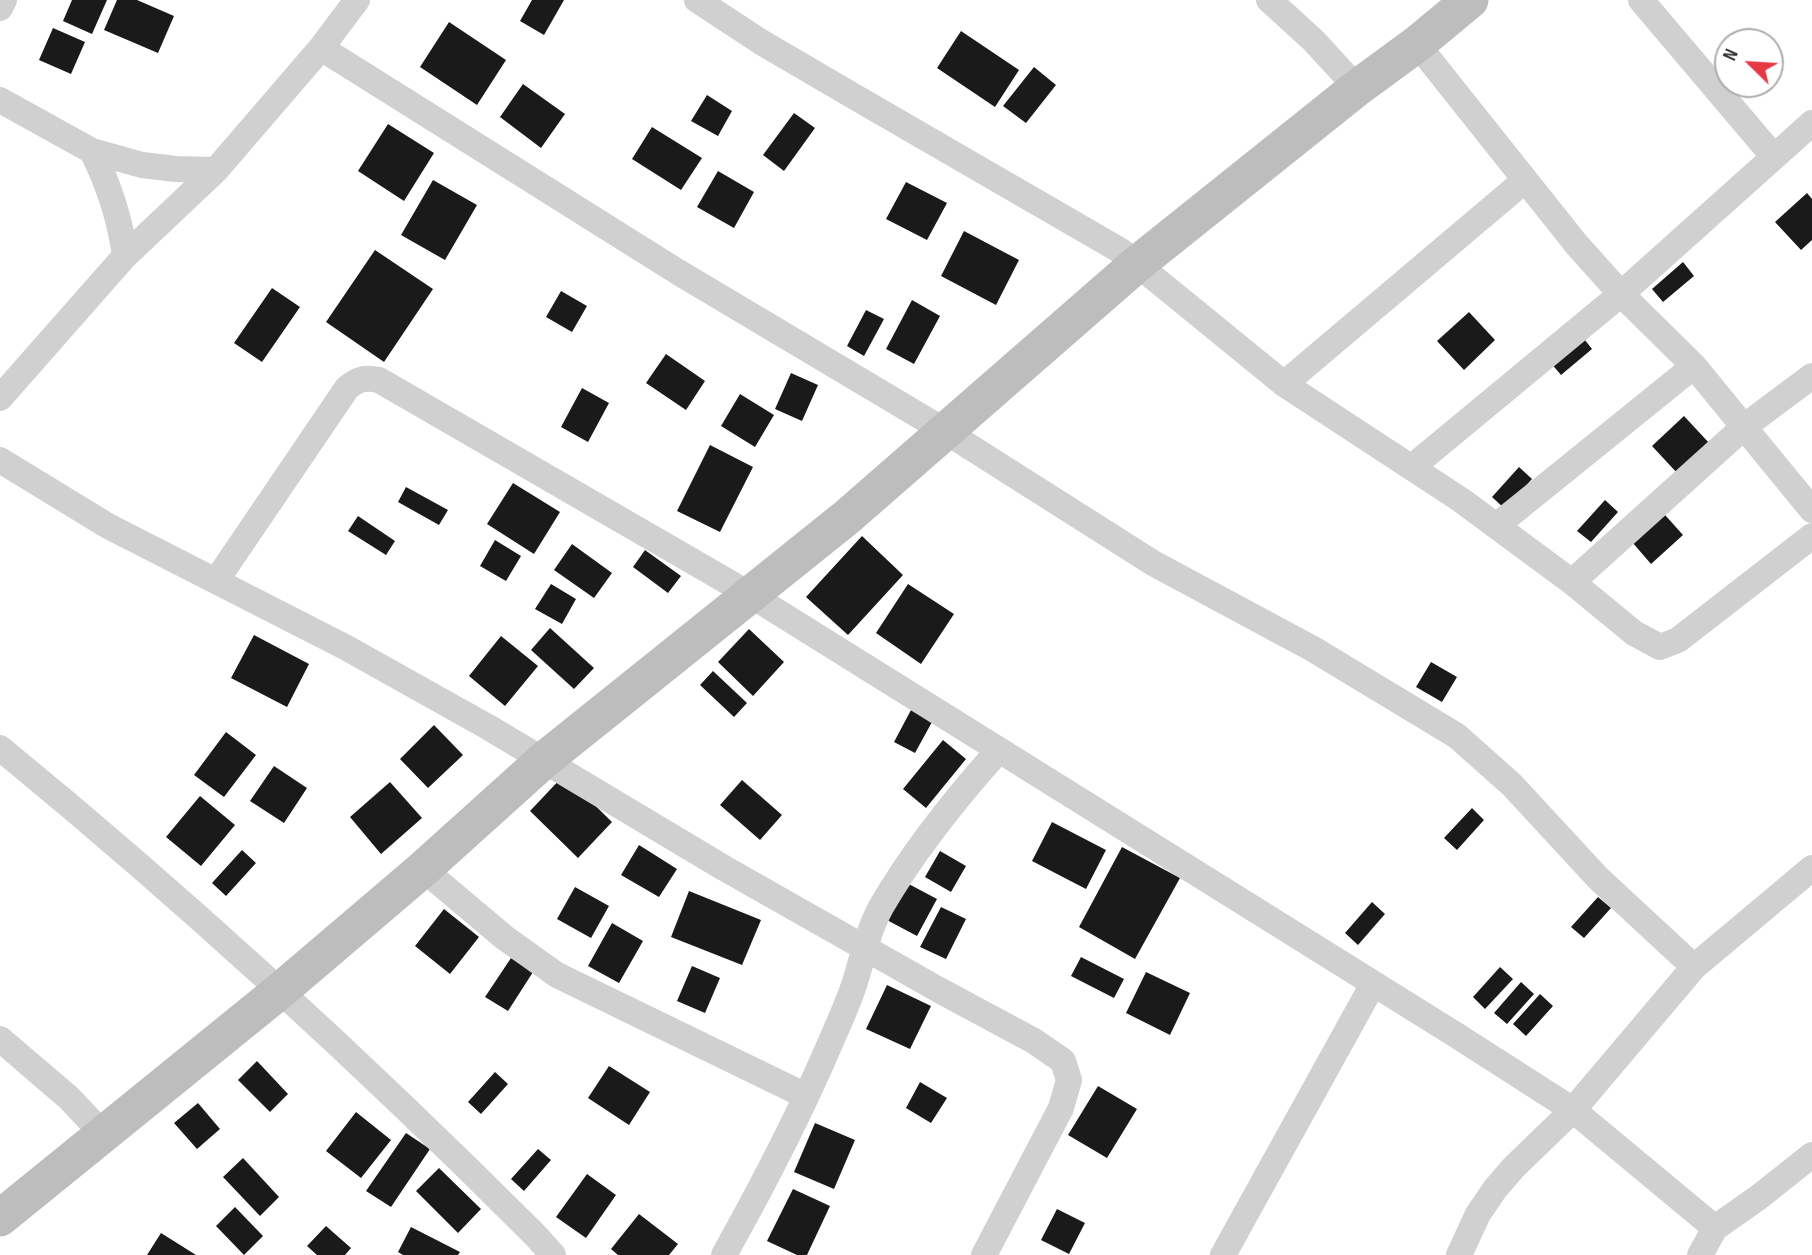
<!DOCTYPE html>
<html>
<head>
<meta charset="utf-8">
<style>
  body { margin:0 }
  #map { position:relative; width:1812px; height:1255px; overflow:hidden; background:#fff; font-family:"Sofia Sans Condensed",sans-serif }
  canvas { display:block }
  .north { position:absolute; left:1714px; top:28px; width:70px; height:70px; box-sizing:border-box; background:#fff; border:2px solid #adadad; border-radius:50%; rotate:294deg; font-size:19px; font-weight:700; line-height:28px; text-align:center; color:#333 }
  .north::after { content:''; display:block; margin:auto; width:24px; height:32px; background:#e63946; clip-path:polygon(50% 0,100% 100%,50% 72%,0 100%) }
</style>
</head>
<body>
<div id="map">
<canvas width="1812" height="1255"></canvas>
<div class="north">N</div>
</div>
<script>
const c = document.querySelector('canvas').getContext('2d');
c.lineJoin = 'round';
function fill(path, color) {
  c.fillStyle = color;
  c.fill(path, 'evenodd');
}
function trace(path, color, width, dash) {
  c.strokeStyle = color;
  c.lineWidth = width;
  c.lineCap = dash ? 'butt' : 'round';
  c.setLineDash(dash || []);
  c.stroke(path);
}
const building = new Path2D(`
  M72,0H107L92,34L63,21Z
  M117,0H137L174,16L158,53L104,30Z
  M532,0H564L544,35L520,21Z
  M449,22L506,60L477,105L420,67Z
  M53,28L85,42L71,74L39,60Z
  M961,31L1019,70L995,107L937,68Z
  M1034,67L1056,85L1026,123L1003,106Z
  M523,84L565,114L541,148L500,117Z
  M707,95L732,111L718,136L691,121Z
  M794,113L815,128L784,171L763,155Z
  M388,124L434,153L404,201L358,171Z
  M652,127L702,158L681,190L632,159Z
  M718,171L754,192L734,228L697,207Z
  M433,180L477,205L445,260L401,235Z
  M906,182L947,203L927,240L886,219Z
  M1807,193L1812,199V240L1801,250L1775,222Z
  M964,231L1019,260L996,305L941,276Z
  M375,250L433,289L384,362L326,322Z
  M1683,262L1694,276L1663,302L1652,289Z
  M272,288L300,307L262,362L234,343Z
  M561,291L587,306L572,332L546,317Z
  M912,300L940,316L914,364L886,349Z
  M866,310L884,319L864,356L847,346Z
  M1469,312L1495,340L1464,370L1437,341Z
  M1581,335L1592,349L1561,375L1550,362Z
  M666,354L705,381L686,410L646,383Z
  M791,373L818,385L802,421L775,409Z
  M582,388L609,403L588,442L561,427Z
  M740,394L774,415L755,447L721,426Z
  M1684,416L1710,444L1678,474L1652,446Z
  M710,445L753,467L720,532L677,511Z
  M1519,467L1532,479L1505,509L1492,497Z
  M513,483L560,512L534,554L487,524Z
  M406,487L448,510L439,525L398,502Z
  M1605,500L1618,512L1591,542L1577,531Z
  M1657,506L1683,535L1651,564L1626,535Z
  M358,516L395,541L386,555L348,531Z
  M862,536L903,575L848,635L806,597Z
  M495,540L521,556L506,581L480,566Z
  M572,544L612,573L594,598L554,570Z
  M645,550L681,576L668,593L633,567Z
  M551,584L576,599L562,624L535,609Z
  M908,584L954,614L921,664L876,633Z
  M550,628L594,668L574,689L531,650Z
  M749,629L784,662L753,696L718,662Z
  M254,635L309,664L287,707L231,678Z
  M501,636L538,666L505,706L469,676Z
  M1431,662L1457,677L1442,702L1416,687Z
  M713,671L747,703L734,717L700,685Z
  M911,710L932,722L915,753L894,742Z
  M434,725L463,755L428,788L400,759Z
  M226,732L256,755L224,797L194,775Z
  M943,740L966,759L926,808L903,789Z
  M274,766L307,788L284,823L250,801Z
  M564,775L612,822L578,858L530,811Z
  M742,780L782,815L760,840L720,805Z
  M390,782L422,818L381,854L350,817Z
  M200,796L235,825L201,866L166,837Z
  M1472,808L1484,820L1457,850L1444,838Z
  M1052,822L1106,850L1086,889L1032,861Z
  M639,845L677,869L659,897L621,875Z
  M1122,847L1180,878L1135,959L1079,927Z
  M242,850L256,863L226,896L212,883Z
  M940,851L966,866L951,892L925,877Z
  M905,882L937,899L917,936L885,919Z
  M575,887L609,906L591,938L557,919Z
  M689,891L761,920L742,965L671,937Z
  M1598,897L1611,908L1584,938L1571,927Z
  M1372,902L1385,914L1358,945L1345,933Z
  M941,907L966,919L946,959L920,947Z
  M444,909L479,937L450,974L415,946Z
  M612,923L643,941L619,983L588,966Z
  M1081,957L1124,979L1114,998L1071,976Z
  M511,958L533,972L508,1011L485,997Z
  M692,966L720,978L705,1013L677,1001Z
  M1500,967L1513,979L1485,1009L1473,997Z
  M1146,972L1190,993L1170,1035L1126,1013Z
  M1521,982L1534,994L1507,1024L1494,1013Z
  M887,985L931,1006L910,1049L866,1029Z
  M1540,994L1553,1006L1526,1036L1513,1024Z
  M257,1061L288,1094L270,1112L238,1080Z
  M609,1066L650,1092L629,1125L588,1098Z
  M495,1072L508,1084L481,1114L468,1102Z
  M920,1082L947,1098L931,1123L906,1108Z
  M1098,1086L1137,1109L1107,1158L1068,1135Z
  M198,1103L220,1129L197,1149L174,1123Z
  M356,1112L391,1140L361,1178L326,1151Z
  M815,1123L855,1140L834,1189L794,1172Z
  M406,1133L430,1149L391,1207L366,1191Z
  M538,1149L551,1160L524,1191L511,1179Z
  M243,1158L279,1197L260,1216L223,1177Z
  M439,1168L481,1209L458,1233L416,1191Z
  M587,1174L616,1195L586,1238L556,1217Z
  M793,1189L830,1206L807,1255H797L767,1241Z
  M235,1207L263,1236L244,1255L216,1226Z
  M1057,1209L1085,1223L1069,1254L1041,1240Z
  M639,1214L678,1244L669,1255H618L611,1249Z
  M326,1226L351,1248L345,1255H317L307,1246Z
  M411,1227L460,1252L458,1255H403L398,1252Z
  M161,1233L196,1255H147Z`);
const street = new Path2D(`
  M697,0L761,42L855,97L1121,251L1284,384L1461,500L1572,582L1634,633L1660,647L1678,640L1812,536
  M1269,0L1314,41L1357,88
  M1641,0L1774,157
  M0,8L4,0
  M1417,44L1577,245L1621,294L1694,366L1812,510
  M321,48L678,272L945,431L1153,563L1313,649L1457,736L1512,785L1598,878L1694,967
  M0,100L92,151L142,165L176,169L216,170
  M92,151C109,185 120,218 125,256
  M1284,384L1524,181
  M0,398L125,256L216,170L321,48L357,0
  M0,460L108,526L345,647L488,727L724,868L939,990L1034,1041L1063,1061L1069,1080L1061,1108L984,1255
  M1412,467L1621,294L1812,123
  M1496,526L1694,366
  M216,581L347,388C358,379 365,377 379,380L749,594L1456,1035L1573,1110L1715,1228
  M1572,582L1745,426L1812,376
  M0,748C187,901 364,1064 535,1235L553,1255
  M423,869L505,938L557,975L806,1096
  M0,1039L69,1098L104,1135
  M724,1255C762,1187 798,1118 829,1046C838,1025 848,1004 855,982C863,956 868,931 881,907C914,850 955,799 999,750
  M1223,1255L1373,984
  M1459,1255L1478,1214L1495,1189L1514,1167L1573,1110L1694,967L1812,868
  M1700,1255L1715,1228L1759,1197L1812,1155`);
const secondary = new Path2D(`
  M0,1218L281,990L423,869L544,760L847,517L1137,264L1357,88L1417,44L1470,0`);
fill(building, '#1a1a1a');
trace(street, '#d0d0d0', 26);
trace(secondary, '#bdbdbd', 37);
</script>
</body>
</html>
